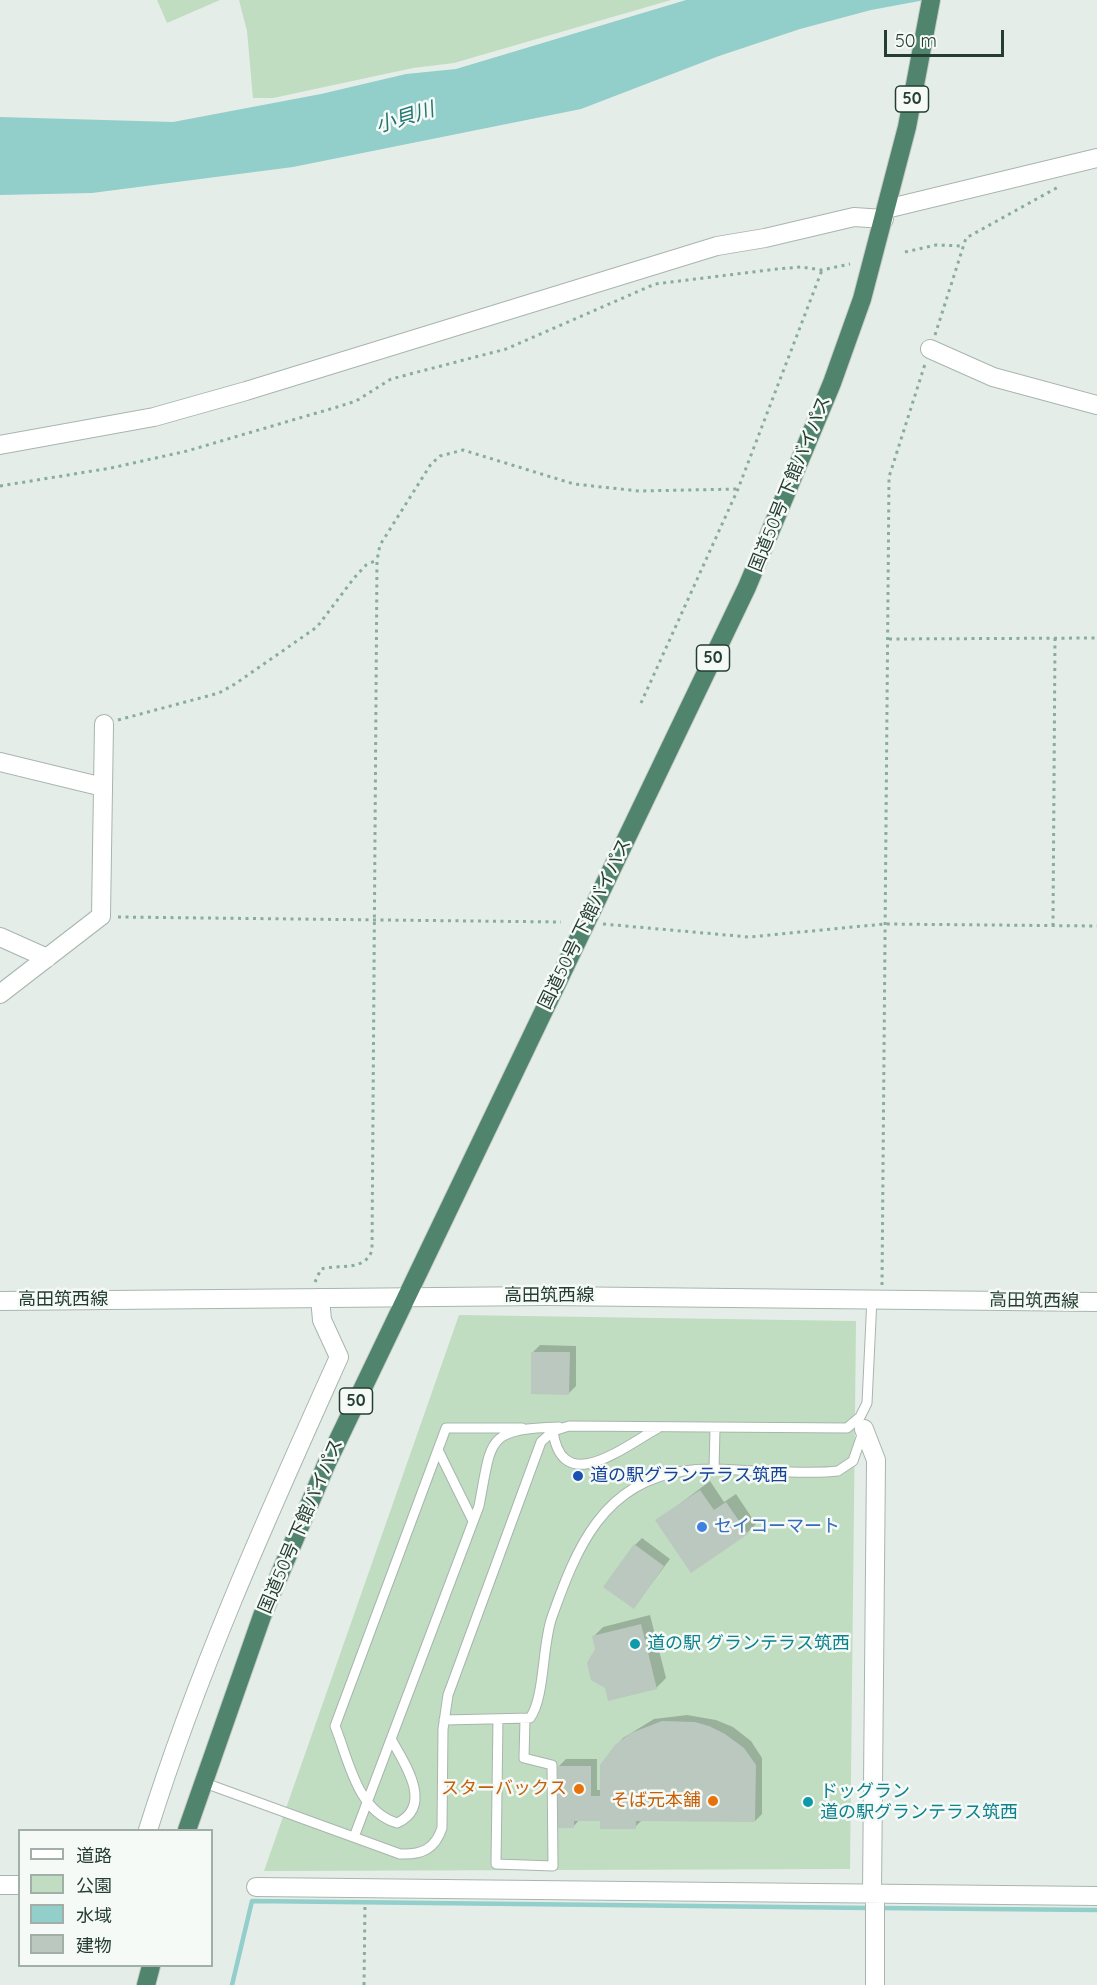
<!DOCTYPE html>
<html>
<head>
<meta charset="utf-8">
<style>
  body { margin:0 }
  #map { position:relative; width:1097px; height:1985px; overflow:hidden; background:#e5ede8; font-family:Quicksand,"Noto Sans JP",sans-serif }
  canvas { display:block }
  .legend { position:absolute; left:18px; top:1829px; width:195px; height:138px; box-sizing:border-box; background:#f6faf7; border:2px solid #a2afa8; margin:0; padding:8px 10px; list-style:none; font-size:18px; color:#253e32 }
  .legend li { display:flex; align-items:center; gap:12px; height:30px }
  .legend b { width:30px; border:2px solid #a2afa8 }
  .scale { position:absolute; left:884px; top:30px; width:120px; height:27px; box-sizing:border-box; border:3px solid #253e32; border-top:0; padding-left:8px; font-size:18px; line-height:21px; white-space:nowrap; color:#253e32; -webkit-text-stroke:4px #f6faf7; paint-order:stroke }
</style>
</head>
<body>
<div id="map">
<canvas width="1097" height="1985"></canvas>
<ul class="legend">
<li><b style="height:8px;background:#fff"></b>道路</li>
<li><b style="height:16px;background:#c0ddc1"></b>公園</li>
<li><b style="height:16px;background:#92ceca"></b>水域</li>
<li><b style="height:16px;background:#bac8c0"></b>建物</li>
</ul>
<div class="scale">50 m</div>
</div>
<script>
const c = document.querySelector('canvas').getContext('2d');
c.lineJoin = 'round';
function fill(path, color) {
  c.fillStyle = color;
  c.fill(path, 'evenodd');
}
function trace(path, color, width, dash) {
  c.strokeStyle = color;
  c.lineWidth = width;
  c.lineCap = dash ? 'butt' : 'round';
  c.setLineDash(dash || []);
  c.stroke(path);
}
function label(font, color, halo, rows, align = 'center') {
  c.font = font + ' Quicksand,"Noto Sans JP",sans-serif';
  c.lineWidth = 5;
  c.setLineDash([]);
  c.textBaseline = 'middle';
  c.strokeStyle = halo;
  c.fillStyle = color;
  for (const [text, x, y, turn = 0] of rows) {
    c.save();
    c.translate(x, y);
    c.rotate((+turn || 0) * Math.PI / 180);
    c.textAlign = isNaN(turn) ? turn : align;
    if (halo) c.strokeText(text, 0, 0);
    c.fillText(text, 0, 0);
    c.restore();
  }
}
const green = new Path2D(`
  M157,0H220L167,23Z
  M239,0H671L454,63L413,68L273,98H253L247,31Z
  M459,1315L856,1321L850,1869L264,1871Z`);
const water = new Path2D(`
  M686,0H925L871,10L800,29L719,56L581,109L293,167L92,193L0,195V117L173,122L321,94L406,74L456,69Z`);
const shadow = new Path2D(`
  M540,1345L576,1346V1386L569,1393L533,1352Z
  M710,1481L724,1502L736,1494L756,1524L747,1533L657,1521Z
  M642,1538L670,1559L634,1607L635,1545Z
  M650,1615L666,1678L656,1688L597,1650L594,1636L603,1627Z
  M687,1715L716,1720L733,1727L751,1741L762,1758V1814L755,1821L642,1820L635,1827L601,1819H580L573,1827L559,1766L566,1759H597V1790H601L616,1746L623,1738L654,1719Z`);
const stream = new Path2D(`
  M879,1908L1097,1910
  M232,1985L252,1901L871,1908`);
const building = new Path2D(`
  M531,1352H570L569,1395L531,1394Z
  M700,1490L714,1510L726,1502L748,1534L691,1573L655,1520Z
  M634,1544L664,1566L634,1609L603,1587Z
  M641,1624L657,1689L608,1701L605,1688L591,1680L587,1663L595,1649L592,1636Z
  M662,1721L695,1722L709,1726L725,1734L744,1748L756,1765L755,1822L636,1821V1829H600V1821H574V1828H557L558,1766H591V1796H600V1765L615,1745L631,1733Z`);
const path = new Path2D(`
  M905,252L936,245L963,246
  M935,335L966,238L1060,186
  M0,486L111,468L187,451L337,407L356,401L391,379L506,349L655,284L777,269L801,267L822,270L850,264
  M889,639L1097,638
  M641,703L738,489L822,270
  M118,720L219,693L235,684L317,627L354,578L366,565L377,560
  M118,917L561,922
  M603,924L749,937L884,924L1097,926
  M1053,926L1055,638
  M315,1282L321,1269C339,1264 365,1272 372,1250L377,560L380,545L431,464L440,456L463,450L574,484L639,491L738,489
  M882,1285L889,477L925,364
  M364,1985L365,1903`);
const service = new Path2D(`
  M553,1431C562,1498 625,1446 658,1428
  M438,1450L473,1521
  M714,1470L715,1429
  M498,1719L496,1864L553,1866L552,1765L524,1758L525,1719
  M444,1720L530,1718C545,1698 542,1644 552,1617C576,1549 603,1482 684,1471C707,1467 733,1470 756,1471C783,1471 812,1474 838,1471L853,1461L863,1432
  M391,1739C405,1764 434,1806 397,1823C357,1811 349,1761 335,1726L446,1428H522
  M202,1782L400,1854C422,1855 435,1849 442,1828L443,1729L448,1695L541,1442L553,1431L569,1426L847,1428L860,1417L867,1403L872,1298
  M354,1837L479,1506C492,1439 485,1429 559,1427`);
const minor = new Path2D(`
  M886,209L1097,158
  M930,349L993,377L1097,405
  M0,445L154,417L246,391L717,246L765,238L854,217L884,219
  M0,762L103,787
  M0,937L47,958
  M0,994L101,916L104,724
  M864,1429L876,1460L872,1892
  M148,1830C199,1667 269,1513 339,1357L322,1320L320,1298
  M0,1885H20
  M256,1887L1097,1896
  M875,1985V1892`);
const secondary = new Path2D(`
  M0,1301L547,1296L1097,1302`);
const trunk = new Path2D(`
  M187,1830L262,1616L326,1465L747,587L832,383L862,299L907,127L931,0
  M146,1985L151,1966`);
const markers = [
  [578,1476,6,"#1a4fb4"],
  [702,1527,6,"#3f7fe0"],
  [635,1644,6,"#0f9aa8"],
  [579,1789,6,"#e8710a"],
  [713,1801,6,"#e8710a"],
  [808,1802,6,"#0f9aa8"]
];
const shields = [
  [912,99,33],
  [713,658,33],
  [356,1401,33]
];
const shieldNames = [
  ["50",912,99],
  ["50",713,658],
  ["50",356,1401]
];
const streetNames = [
  ["国道50号 下館バイパス",790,484,-68],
  ["国道50号 下館バイパス",585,924,-64],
  ["高田筑西線",549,1296],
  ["高田筑西線",63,1300],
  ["高田筑西線",1034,1301,1],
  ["国道50号 下館バイパス",301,1526,-67]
];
const transitNames = [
  ["道の駅グランテラス筑西",590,1476]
];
const shopNames = [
  ["セイコーマート",714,1527]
];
const cultureNames = [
  ["道の駅 グランテラス筑西",647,1644],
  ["ドッグラン",820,1792],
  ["道の駅グランテラス筑西",820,1813]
];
const foodNames = [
  ["スターバックス",567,1789],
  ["そば元本舗",701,1801]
];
const waterNames = [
  ["小貝川",405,118,-17]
];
fill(green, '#c0ddc1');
fill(water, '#92ceca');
fill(shadow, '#0003');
trace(stream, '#92ceca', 4.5);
fill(building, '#bac8c0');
trace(service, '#a8b5ae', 11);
trace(minor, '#a8b5ae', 20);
trace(secondary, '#a4b8ad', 20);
trace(trunk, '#c2c9c6', 20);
trace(path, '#88ae9a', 3, [3, 4.5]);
trace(service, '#fff', 9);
trace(minor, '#fff', 18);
trace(secondary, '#fff', 18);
trace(trunk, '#50846c', 18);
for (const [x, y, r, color] of markers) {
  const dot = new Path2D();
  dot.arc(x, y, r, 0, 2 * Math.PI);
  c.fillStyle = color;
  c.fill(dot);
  trace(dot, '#f6faf7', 2);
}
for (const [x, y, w] of shields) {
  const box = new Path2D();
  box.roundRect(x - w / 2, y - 13, w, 26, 4.5);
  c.fillStyle = '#f6faf7';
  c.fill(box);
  trace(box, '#253e32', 1.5);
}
label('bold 16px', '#253e32', null, shieldNames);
label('18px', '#253e32', '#f6faf7', streetNames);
label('18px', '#164399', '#f6faf7', transitNames, 'left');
label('18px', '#366cbe', '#f6faf7', shopNames, 'left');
label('18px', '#0d838f', '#f6faf7', cultureNames, 'left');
label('18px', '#c56008', '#f6faf7', foodNames, 'right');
label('italic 20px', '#237672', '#f6faf7', waterNames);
</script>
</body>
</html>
